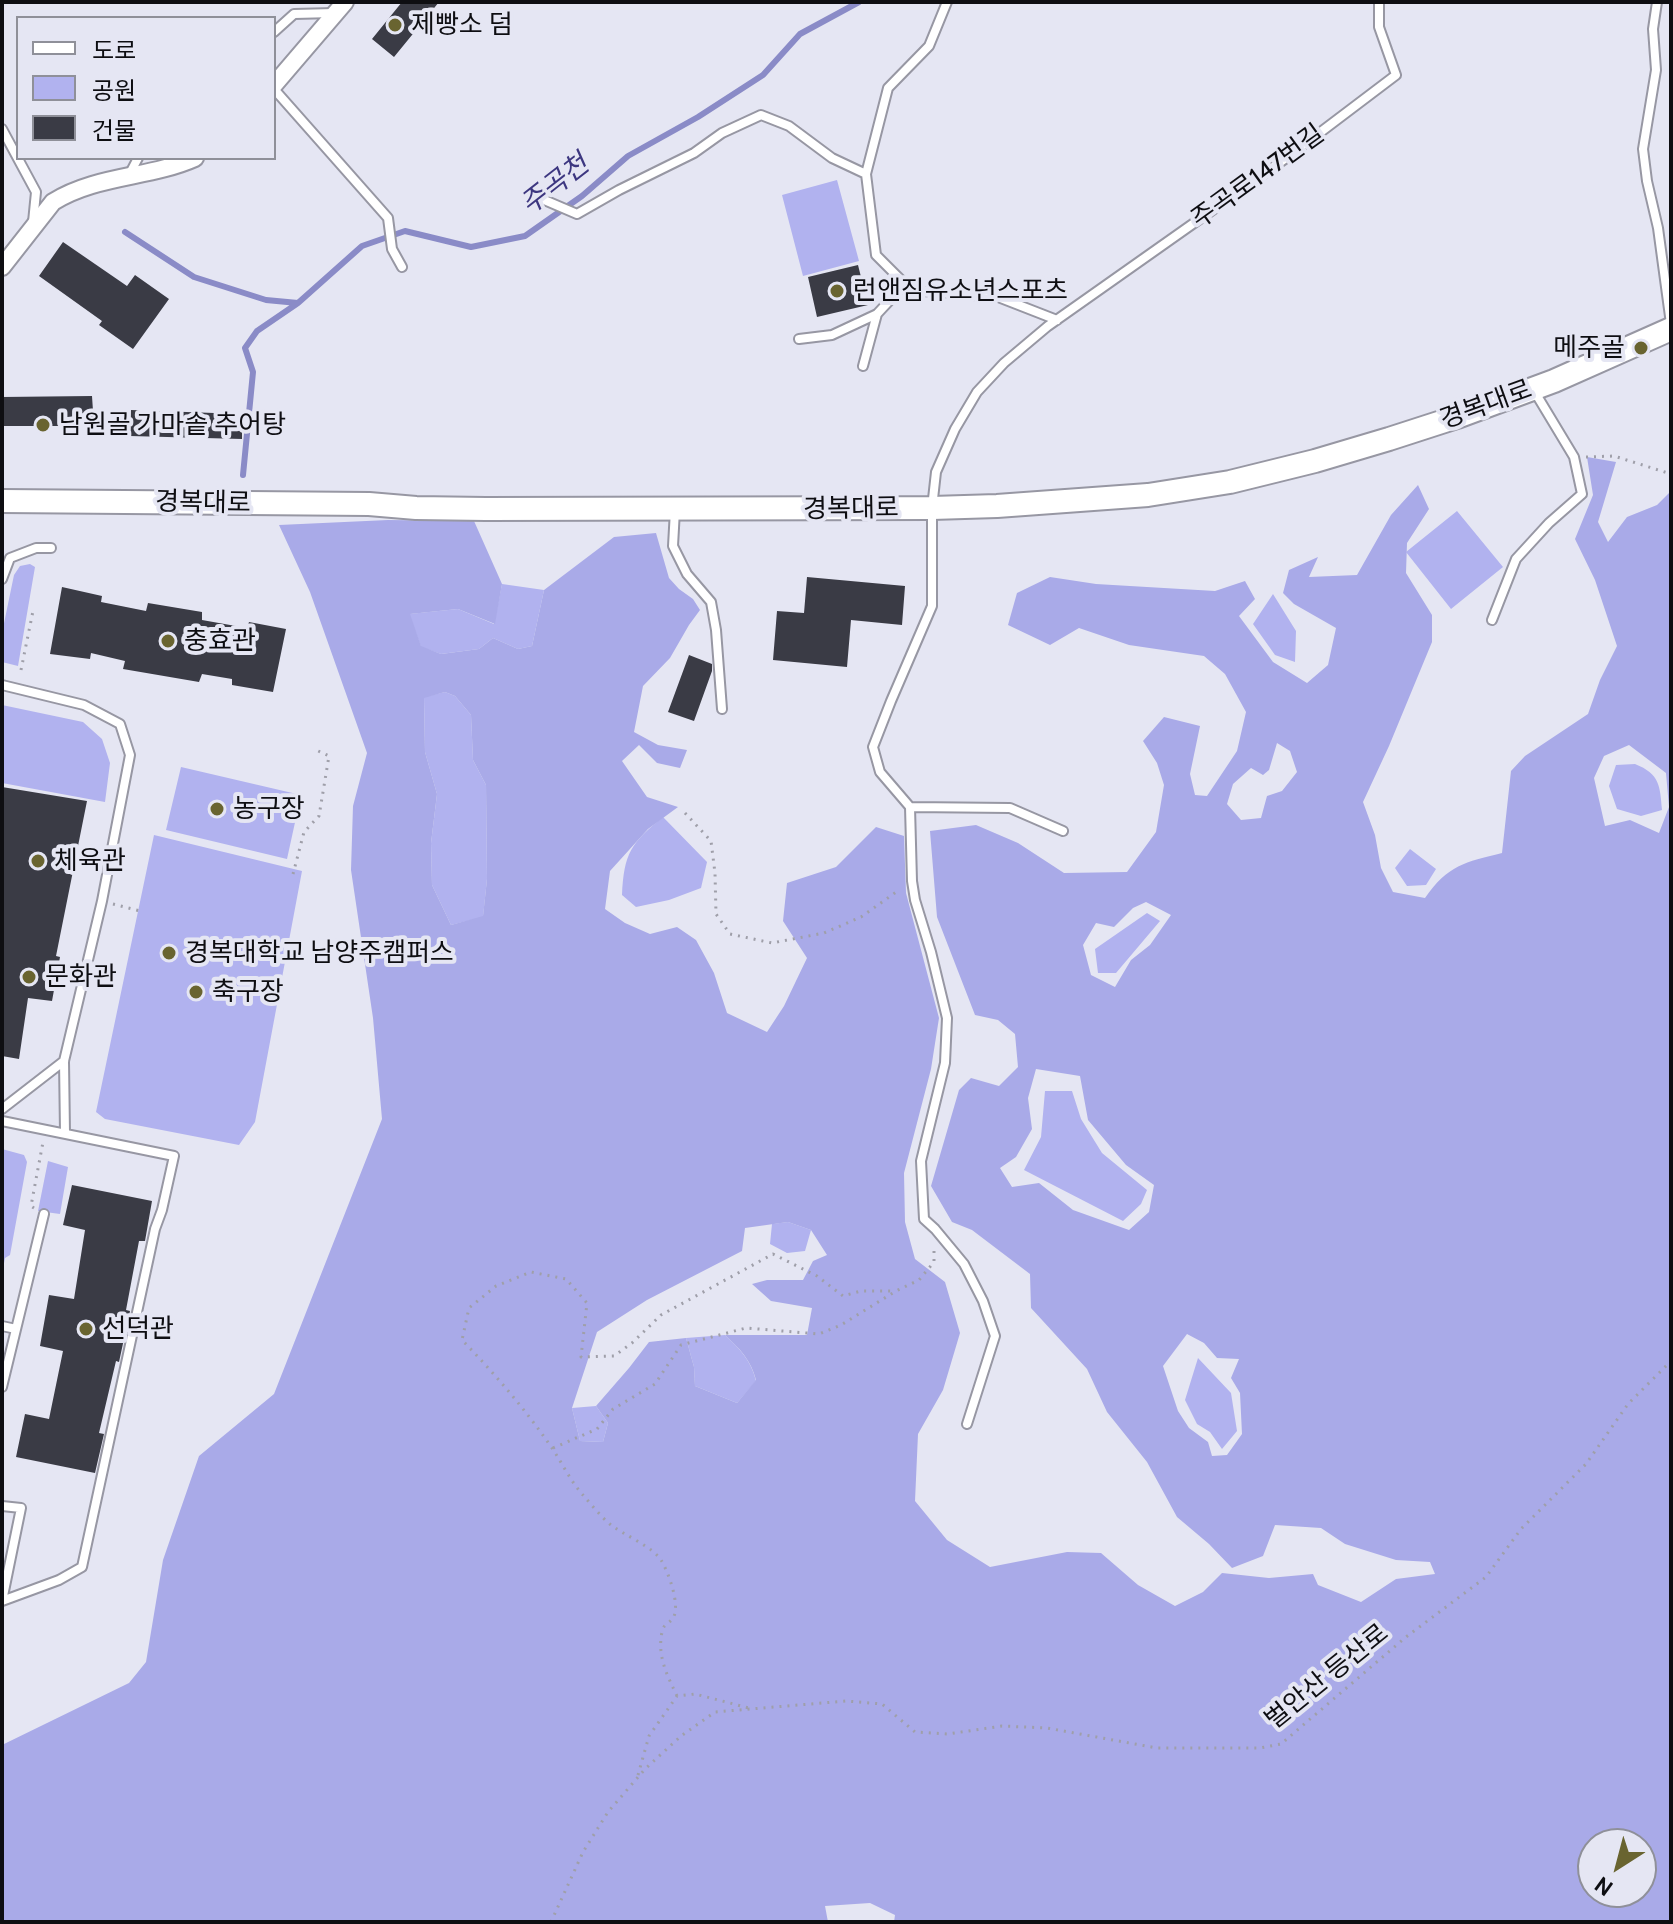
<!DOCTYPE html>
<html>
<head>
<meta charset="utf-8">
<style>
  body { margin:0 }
  #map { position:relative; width:1673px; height:1924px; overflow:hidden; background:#e5e6f3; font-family:Cabin,"Noto Sans KR",sans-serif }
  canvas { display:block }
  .frame { position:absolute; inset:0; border:4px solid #0e0e12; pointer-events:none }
  .legend { position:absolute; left:16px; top:16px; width:260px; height:144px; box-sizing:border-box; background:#e5e6f3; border:2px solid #8f9099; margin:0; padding:10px 14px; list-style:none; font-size:24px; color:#0e0e12 }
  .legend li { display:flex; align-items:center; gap:16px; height:40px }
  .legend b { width:40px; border:2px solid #8f9099 }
  .north { position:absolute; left:1577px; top:1828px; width:80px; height:80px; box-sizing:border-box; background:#e5e6f3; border:2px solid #8f9099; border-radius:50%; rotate:216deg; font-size:22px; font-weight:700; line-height:32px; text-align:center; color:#0e0e12 }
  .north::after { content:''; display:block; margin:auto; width:28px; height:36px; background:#696430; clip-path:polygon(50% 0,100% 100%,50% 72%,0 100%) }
</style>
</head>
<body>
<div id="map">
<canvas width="1673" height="1924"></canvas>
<div class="frame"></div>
<ul class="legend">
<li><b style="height:10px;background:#fff"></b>도로</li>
<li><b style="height:22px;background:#b1b2ef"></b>공원</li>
<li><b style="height:22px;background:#3a3b45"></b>건물</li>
</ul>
<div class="north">N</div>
</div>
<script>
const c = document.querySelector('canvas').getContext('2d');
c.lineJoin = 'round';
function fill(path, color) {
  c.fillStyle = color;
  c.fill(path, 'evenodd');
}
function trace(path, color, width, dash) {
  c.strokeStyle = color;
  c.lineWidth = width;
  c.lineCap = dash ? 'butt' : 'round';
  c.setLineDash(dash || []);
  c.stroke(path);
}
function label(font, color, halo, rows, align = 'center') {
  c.font = font + ' Cabin,"Noto Sans KR",sans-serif';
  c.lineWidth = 8;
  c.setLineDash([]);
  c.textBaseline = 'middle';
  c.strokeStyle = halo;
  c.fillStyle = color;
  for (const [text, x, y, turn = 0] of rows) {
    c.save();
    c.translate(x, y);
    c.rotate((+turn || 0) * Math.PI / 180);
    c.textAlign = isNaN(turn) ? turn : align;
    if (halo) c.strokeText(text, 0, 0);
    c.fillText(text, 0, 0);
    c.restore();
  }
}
const green = new Path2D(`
  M837,180L859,261L803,276L782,195Z
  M1457,511L1503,567L1451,609L1406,552Z
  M30,564L35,567L18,666L2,662V633L14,575L20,566Z
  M502,584L544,590L532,646L518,649L493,638L479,649L441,654L421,647L409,614L458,609L494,624Z
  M1273,594L1296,631L1295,662L1275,655L1253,624Z
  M445,692L455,696L471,715L473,760L486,785L487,879L483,917L451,925L432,885L431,843L437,794L425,752L424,697Z
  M2,705L83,722L102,739L110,763L105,802L2,783Z
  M1635,764C1660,774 1660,786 1662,810L1641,816L1617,809L1609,786L1616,765Z
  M181,767L301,795L287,859L166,830Z
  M663,817L707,862L701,888L669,900L636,907L622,895C624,853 631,843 663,817Z
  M154,835L302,871L255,1122L239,1145L105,1119L96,1112Z
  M1410,849L1436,869L1426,885L1407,886L1395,868Z
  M1147,913L1160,921L1116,973H1098L1095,949Z
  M1045,1091H1072L1081,1119L1102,1153L1147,1190L1141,1204L1123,1221L1024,1170L1041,1137Z
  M2,1149L24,1155L27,1162L10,1255L5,1258L2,1274Z
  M48,1161L68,1167L60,1214L38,1211Z
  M788,1222L811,1230L805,1251L787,1253L770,1244L772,1224Z
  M725,1335C740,1349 751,1360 756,1381L737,1403L695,1386L694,1367L686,1338Z
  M1198,1358L1231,1393L1237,1431L1222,1449L1210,1432L1197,1424L1185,1400Z
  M596,1406L608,1423L603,1442L580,1441L572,1408Z`);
const forest = new Path2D(`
  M1587,457L1616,462L1598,522L1608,542L1627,517L1657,505L1671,491V1922H894L895,1915L870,1903L825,1906L828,1922H2V1745L129,1683L146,1662L163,1560L199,1456L274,1394L382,1119L373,1018L351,870L353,806L367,753L310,592L279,525L388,520L474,521L502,584L495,624L458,609L410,614L421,646L441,654L479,649L493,638L518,649L532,646L544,590L614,537L656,533L669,578L679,589L693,599L700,610L689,625L670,658L643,686L634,732L658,745L687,750L680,768L657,763L639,745L622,761L647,797L678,807L648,829L610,871L605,909L625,923L650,934L677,927L696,940L714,973L727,1013L767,1032L784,1006L807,958L783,921L787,883L836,867L876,827L904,836L906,893L939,1018L931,1069L904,1173L905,1222L915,1259L945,1282L960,1333L943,1390L918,1434L915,1501L947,1540L990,1567L1067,1552L1101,1553L1138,1585L1175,1606L1203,1592L1222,1573L1269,1578L1313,1574L1318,1585L1361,1602L1396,1579L1435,1574L1430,1562L1396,1560L1345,1544L1321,1528L1275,1525L1263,1556L1232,1568L1209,1544L1177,1517L1147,1462L1107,1412L1087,1369L1031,1308L1030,1274L972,1230L952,1222L931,1186L959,1090L971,1078L999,1086L1018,1067L1015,1034L998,1020L975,1015L937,917L930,831L976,825L1018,843L1064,873L1127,872L1156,832L1164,785L1157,763L1143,741L1164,717L1200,726L1190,774L1195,795L1207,796L1237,751L1246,712L1225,674L1204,656L1129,645L1079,628L1050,645L1008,625L1017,593L1050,577L1096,584L1215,591L1245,581L1255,599L1239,616L1273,662L1307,683L1328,665L1336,628L1294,604L1283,593L1289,570L1318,557L1309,577L1357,575L1391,515L1418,485L1429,509L1407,543L1406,573L1432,615V642L1389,746L1363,802L1375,835L1381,868L1393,892L1425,898C1448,865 1465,862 1502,853L1511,771L1525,756L1588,714L1600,680L1617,646L1595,580L1575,539L1593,495ZM445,692L455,696L471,715L473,760L486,785L487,879L483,916L451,925L432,885L431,843L437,794L425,752L424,698ZM1277,743L1290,751L1297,772L1282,791L1267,796L1261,818L1241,820L1227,804L1233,784L1251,768L1263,775L1269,770ZM1629,745L1666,773L1669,807L1659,833L1630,820L1605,826L1594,778L1604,756ZM1146,902L1171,915L1150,945L1131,960L1115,987L1091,975L1083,945L1096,923L1114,927L1133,908ZM1036,1069L1080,1076L1088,1120L1126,1165L1154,1185L1149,1212L1129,1230L1073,1210L1039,1183L1012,1187L1000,1168L1016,1157L1032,1129L1028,1098ZM788,1222L811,1230L827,1255L813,1261L803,1280H767L752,1284L771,1301L812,1308L807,1335H725C740,1349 751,1360 756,1380L737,1403L695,1386L694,1367L686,1338L649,1342L629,1368L596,1406L608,1423L603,1442L580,1441L572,1408L597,1332L647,1300L742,1251L745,1228ZM1187,1334L1204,1343L1217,1358L1239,1359L1231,1378L1240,1393L1242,1434L1227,1455L1212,1456L1208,1442L1189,1428L1178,1411L1163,1366ZM1593,1844H1641V1892H1593Z`);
const stream = new Path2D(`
  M125,232L194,277L266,300L298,303L362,246L405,231L471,247L525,236L582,196L628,156L698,117L763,75L800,34L859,2
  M243,475L253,372L245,348L257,331L298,303`);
const building = new Path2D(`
  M402,2H439L394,57L372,39Z
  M63,242L127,286L135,275L169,299L133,349L99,325L102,321L39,276Z
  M858,265L868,305L817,317L808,277Z
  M92,396L94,426H2V397Z
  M131,410L242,414V439L130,436Z
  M807,577L905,586L902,625L851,620L847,667L773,660L777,611L804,613Z
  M62,587L102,596L101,602L146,611L148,603L202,612V620L247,628L249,622L286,629L273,692L232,685V679L202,674L199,682L123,669L125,661L91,653L90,659L50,654Z
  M689,655L712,664V671L694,721L668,712Z
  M2,787L87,801L56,956L60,957L52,1001L28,998L19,1059L2,1056Z
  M72,1185L152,1201L145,1241H139L126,1310L130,1311L119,1362L116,1361L99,1433L104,1434L95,1473L16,1457L25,1414L49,1419L63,1351L40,1346L49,1295L74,1299L85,1230L63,1225Z`);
const path = new Path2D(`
  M1586,457L1614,456L1671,474
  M21,670L33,611
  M685,813L711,841L715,873L716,914L730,934L772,943L824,933L861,917L899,890
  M293,874L304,832L319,816L329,756L314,749
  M113,904L144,912
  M34,1208L31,1206L43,1142
  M553,1448L597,1429L613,1409L655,1384L681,1345L746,1328L819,1334L841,1325L896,1291L919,1280L934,1262V1248
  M677,1696C667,1675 657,1656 662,1632C663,1624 669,1624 673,1618C681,1606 668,1571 661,1560C653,1547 624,1535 611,1525C601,1517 591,1504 582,1494C570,1480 562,1463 552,1448C525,1409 495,1374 462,1340L469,1308L496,1286L531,1272L566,1279L587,1303L581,1357L614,1356L632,1343L661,1315L773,1254L817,1276L843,1296L861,1291H896
  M638,1775L649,1736L677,1696L695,1694L749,1708
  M551,1922L583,1852L608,1812L645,1769L681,1736L715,1712L846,1701L882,1704L915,1732L948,1734L1002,1726L1047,1728L1157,1748H1260L1281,1744L1406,1637L1486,1577L1521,1529L1586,1464L1628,1404L1671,1361`);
const service = new Path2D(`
  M947,2L929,46L888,88L866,174L876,255L911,290L998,297L1057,320
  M1657,2L1653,29L1656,70L1643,149L1647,181L1658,228L1671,324
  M274,32L294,14L334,13
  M274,89L388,218L392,249L402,267
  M2,129L36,192L33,222
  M128,177L138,158
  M534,190L542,199L577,214L619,190L694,153L722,133L761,115L789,126L832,158L866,174
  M799,339L832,335L877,314
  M863,366L877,314L905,284
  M675,510L673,546L687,574L711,602L716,630L722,709
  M2,579L10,558L36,548H51
  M1492,620L1516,559L1549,523L1582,494L1574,457L1533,389
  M2,685L84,705L120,724L130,755L102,901L64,1061L65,1133
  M910,807L1010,808L1063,831
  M2,1109L64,1061
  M2,1121L174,1156L162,1210L155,1229L82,1567L59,1580L2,1601
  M2,1326L16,1329
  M2,1387L44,1214
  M967,1424L995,1336L983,1301L964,1264L935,1229L924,1219L921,1161L945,1063L947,1018L931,952L915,900L912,881L910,807L880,772L873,747L891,701L932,606V508L936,472L955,429L977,392L1004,363L1048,326L1289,156L1396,75L1379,27V2
  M2,1506L21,1508L2,1601`);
const minor = new Path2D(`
  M274,85L345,2
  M2,267L53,202C96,175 150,178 195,158`);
const tertiary = new Path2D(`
  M2,501L369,504L416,508L486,509L932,508L997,506L1148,495L1230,482L1315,461L1389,439L1457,417L1554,381L1671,329`);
const markers = [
  [395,25,8,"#696430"],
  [837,291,8,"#696430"],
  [1641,348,8,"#696430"],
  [43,425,8,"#696430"],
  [168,641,8,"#696430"],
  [217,809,8,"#696430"],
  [38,861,8,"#696430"],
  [169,953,8,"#696430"],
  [29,977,8,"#696430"],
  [196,992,8,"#696430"],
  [86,1329,8,"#696430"]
];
const poiNames = [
  ["제빵소 덤",411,25],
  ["런앤짐유소년스포츠",853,291],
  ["메주골",1625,348,"right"],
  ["남원골 가마솥 추어탕",59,425],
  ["충효관",184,641],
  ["농구장",233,809],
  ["체육관",54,861],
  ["경복대학교 남양주캠퍼스",185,953],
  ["문화관",45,977],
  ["축구장",212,992],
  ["선덕관",102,1329]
];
const streetNames = [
  ["주곡로147번길",1258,177,-36],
  ["경복대로",1486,405,-20],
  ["경복대로",203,503,1],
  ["경복대로",851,509,-1],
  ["벌안산 등산로",1327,1677,-39]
];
const waterNames = [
  ["주곡천",555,185,-38]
];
fill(green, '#b1b2ef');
fill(forest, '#a9aae8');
trace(stream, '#8a8bc7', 6);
fill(building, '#3a3b45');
trace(service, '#9797a3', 12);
trace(minor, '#9797a3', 20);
trace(tertiary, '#9797a3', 26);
trace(path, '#9f9fa9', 3, [2, 6]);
trace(service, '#fff', 8);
trace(minor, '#fff', 16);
trace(tertiary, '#fff', 22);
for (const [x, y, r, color] of markers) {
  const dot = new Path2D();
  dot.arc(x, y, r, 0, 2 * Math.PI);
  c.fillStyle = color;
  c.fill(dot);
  trace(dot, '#e5e6f3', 3);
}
label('26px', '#0e0e12', '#e5e6f3', poiNames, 'left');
label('26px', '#0e0e12', '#e5e6f3', streetNames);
label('italic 28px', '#3d3780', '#e5e6f3', waterNames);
</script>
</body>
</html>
